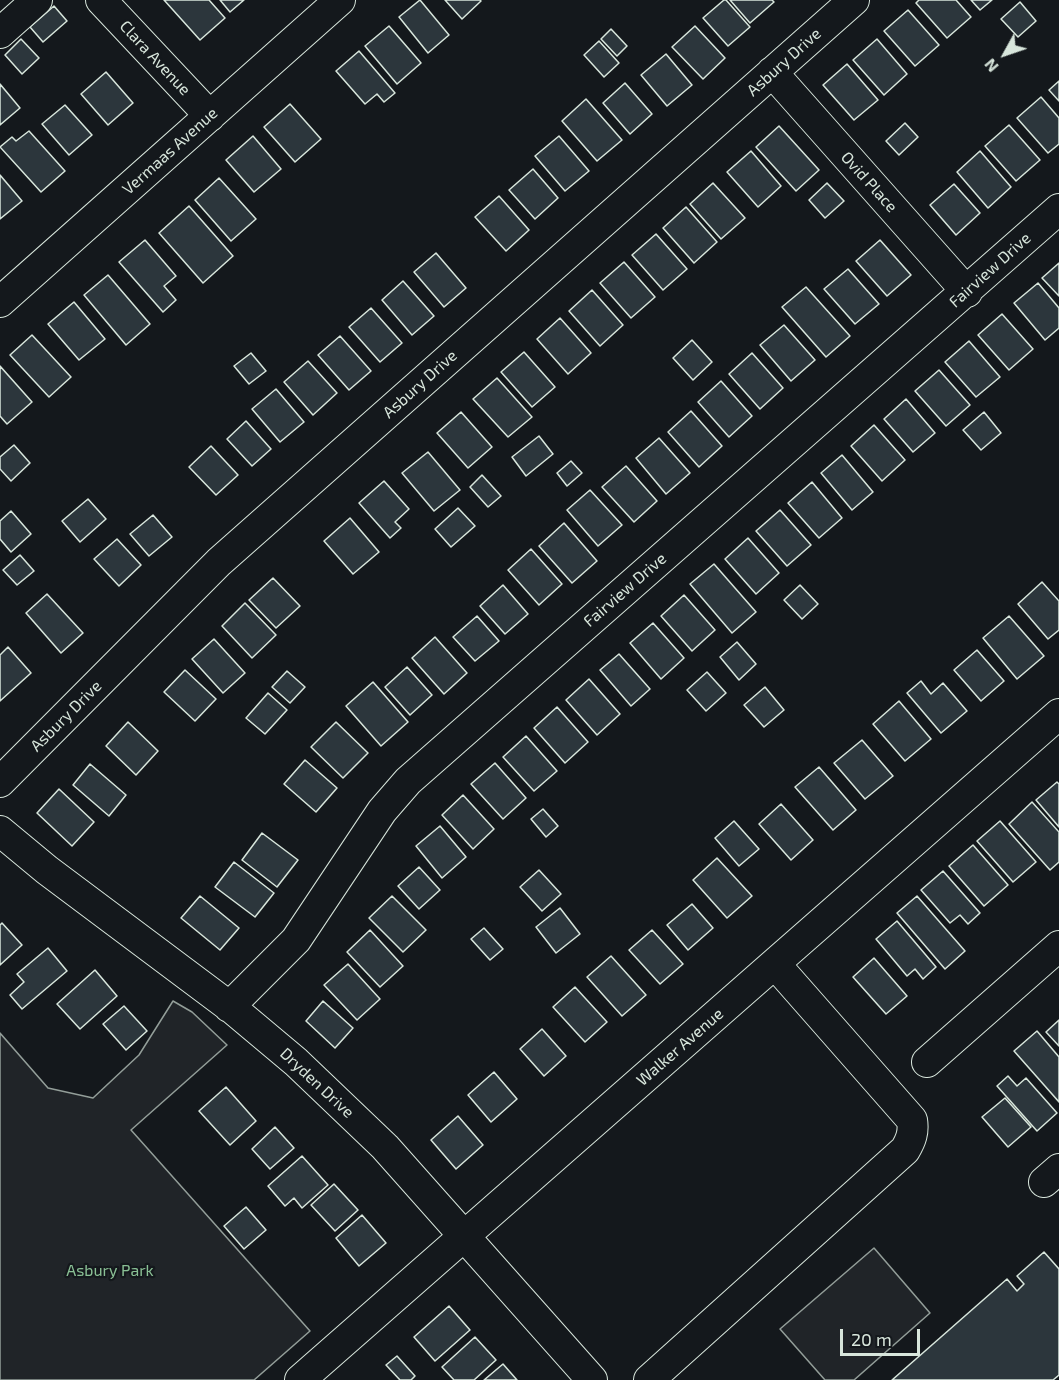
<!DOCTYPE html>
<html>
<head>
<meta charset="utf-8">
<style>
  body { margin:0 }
  #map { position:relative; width:1059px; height:1380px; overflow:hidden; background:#14181c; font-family:"Exo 2",sans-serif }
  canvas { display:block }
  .north { position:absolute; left:975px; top:24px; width:60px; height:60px; -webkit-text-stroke:4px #14181c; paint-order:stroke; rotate:230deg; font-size:16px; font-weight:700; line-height:24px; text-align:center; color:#d8e6dc }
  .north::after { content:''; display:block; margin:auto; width:21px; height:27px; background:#d8e6dc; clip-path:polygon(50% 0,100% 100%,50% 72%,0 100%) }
  .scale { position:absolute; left:840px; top:1329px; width:80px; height:27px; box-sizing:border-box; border:3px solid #d8e6dc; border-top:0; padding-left:8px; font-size:18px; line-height:21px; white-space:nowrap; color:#d8e6dc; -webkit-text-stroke:4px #14181c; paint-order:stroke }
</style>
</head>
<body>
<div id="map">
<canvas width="1059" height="1380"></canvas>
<div class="north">N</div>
<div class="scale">20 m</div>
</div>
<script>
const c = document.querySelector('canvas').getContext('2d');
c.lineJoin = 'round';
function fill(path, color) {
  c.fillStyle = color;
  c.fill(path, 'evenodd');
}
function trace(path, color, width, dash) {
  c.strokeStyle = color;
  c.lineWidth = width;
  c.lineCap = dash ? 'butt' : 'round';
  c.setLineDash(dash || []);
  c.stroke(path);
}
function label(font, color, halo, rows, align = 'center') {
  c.font = font + ' "Exo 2",sans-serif';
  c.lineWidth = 4.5;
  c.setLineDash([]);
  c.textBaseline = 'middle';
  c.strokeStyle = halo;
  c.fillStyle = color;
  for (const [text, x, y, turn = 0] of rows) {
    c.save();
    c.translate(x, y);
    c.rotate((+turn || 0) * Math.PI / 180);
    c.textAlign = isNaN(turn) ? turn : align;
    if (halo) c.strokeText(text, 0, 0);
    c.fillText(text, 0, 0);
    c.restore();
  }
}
const green = new Path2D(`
  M173,1001L192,1012L227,1045L131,1130L310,1331L254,1380H0V1033L48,1088L93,1098L139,1055Z
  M874,1248L930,1313L854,1380H825L780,1329Z`);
const building = new Path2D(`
  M164,0H209L225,18L200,40Z
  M220,0H244L230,12Z
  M420,0L449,35L428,53L399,17Z
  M445,0H480L481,1L462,19Z
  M724,0H726L750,27L728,46L703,18Z
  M730,0H772L774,2L750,23Z
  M919,0H956L971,17L947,38L916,3Z
  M971,0H992L980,10Z
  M1020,2L1036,21L1018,37L1001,19Z
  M54,6L67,21L43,42L30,27Z
  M908,10L939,45L915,66L884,31Z
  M389,26L421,63L397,84L365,46Z
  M695,26L725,58L703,79L672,47Z
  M611,29L627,46L617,56L601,39Z
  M21,39L39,58L22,74L5,55Z
  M877,39L907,74L884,95L853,60Z
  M599,41L619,63L604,77L584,55Z
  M359,51L395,93L384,102L377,94L365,104L336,71Z
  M666,54L692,85L667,106L641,75Z
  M847,64L878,100L854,120L823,85Z
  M106,72L133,103L108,125L81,94Z
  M1059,81V101L1049,90Z
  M625,83L652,114L630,134L603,103Z
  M0,84L20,108L0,125Z
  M1041,97L1059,118V144L1048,153L1017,118Z
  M586,99L622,140L597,161L562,121Z
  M290,104L321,139L295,162L264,127Z
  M65,105L92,135L69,155L42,124Z
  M905,123L918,137L899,155L886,141Z
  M1009,125L1040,160L1016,181L985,146Z
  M779,126L819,170L796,191L756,147Z
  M29,131L65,171L41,192L0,147L12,137L16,141Z
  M253,136L281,169L254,192L226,160Z
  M559,136L589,171L565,191L535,156Z
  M751,151L781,186L758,207L727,172Z
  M980,151L1011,187L988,208L957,172Z
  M533,169L558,198L535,219L509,190Z
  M0,175L22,201L0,219Z
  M219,178L256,219L231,241L195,200Z
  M713,183L745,218L721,239L690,204Z
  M827,183L844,201L825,218L809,200Z
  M954,184L980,213L956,235L930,205Z
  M499,196L529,230L506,251L475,217Z
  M189,206L233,256L203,283L159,233Z
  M686,207L717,242L694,263L663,228Z
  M656,234L687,269L663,290L632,255Z
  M145,240L176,276L164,286L176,300L163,312L119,262Z
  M880,240L911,275L887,296L856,261Z
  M436,253L466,288L444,307L414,272Z
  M624,262L655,297L631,318L600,283Z
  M1059,263V296L1042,278Z
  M848,269L879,304L855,324L824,289Z
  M108,275L150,324L126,345L84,295Z
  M403,281L434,316L412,335L382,300Z
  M1038,283L1059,308V328L1045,340L1014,303Z
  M806,287L850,336L826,357L782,307Z
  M592,290L623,325L600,346L569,311Z
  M74,302L105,339L79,360L48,324Z
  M371,308L402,343L380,362L349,327Z
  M1002,314L1033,349L1009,370L978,335Z
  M560,318L591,353L568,374L537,339Z
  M784,325L815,360L791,381L760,345Z
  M32,335L71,377L49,397L10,355Z
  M340,336L371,371L349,390L318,355Z
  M692,340L712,362L693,380L673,358Z
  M969,341L1000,377L976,397L945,362Z
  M524,352L555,387L532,407L501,372Z
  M251,353L266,371L249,384L234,366Z
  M752,353L783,388L760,409L729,374Z
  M308,361L337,393L313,415L284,382Z
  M0,366L32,402L7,424L0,416Z
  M939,370L970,405L946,426L915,391Z
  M497,378L532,417L508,437L473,399Z
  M721,381L752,416L729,437L698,402Z
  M276,389L304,422L280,442L252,409Z
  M906,399L935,433L913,452L884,419Z
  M691,411L722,446L699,467L668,432Z
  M461,412L492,447L468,468L437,433Z
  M984,412L1001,433L981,450L963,430Z
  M246,421L271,449L252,466L227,439Z
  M874,425L905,460L882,481L851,446Z
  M539,436L553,454L526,476L512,457Z
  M659,438L690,473L666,494L636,458Z
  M14,445L30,463L11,481L0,469V457Z
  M211,446L238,475L216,495L189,467Z
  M428,452L460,490L434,511L402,473Z
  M842,455L873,492L852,510L821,473Z
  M571,461L582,473L567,486L557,473Z
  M626,466L657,501L634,522L602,487Z
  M482,475L501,496L488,507L470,487Z
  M384,481L409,509L395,522L401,528L390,538L359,503Z
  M812,482L842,518L819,538L788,503Z
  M590,490L622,525L598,546L567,510Z
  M88,499L106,519L80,542L62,521Z
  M458,508L475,526L451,547L435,529Z
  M780,510L811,545L787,566L756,531Z
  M11,511L31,534L11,552L0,539V521Z
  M153,515L172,537L149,556L130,534Z
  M350,518L379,552L353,574L324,541Z
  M564,523L597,561L572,583L539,546Z
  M748,538L779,573L756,594L725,559Z
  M117,539L141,565L119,586L94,559Z
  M531,549L562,584L539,605L508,570Z
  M20,555L34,571L17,585L3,570Z
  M714,564L756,612L732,633L690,584Z
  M273,578L300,606L276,628L249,600Z
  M1042,582L1059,601V630L1048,639L1018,604Z
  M503,585L528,614L505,634L480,606Z
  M800,585L818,604L802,619L784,600Z
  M47,594L83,633L61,653L26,613Z
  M684,595L715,630L692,651L661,616Z
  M245,603L276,635L252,658L222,626Z
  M477,616L499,641L475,661L453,637Z
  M1009,616L1044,656L1017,679L983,638Z
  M653,623L684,658L661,679L630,643Z
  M435,637L467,673L444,694L412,658Z
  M214,639L245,673L223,693L192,659Z
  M737,642L756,664L739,680L720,657Z
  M8,647L31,673L0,701V655Z
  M977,650L1004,681L981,701L954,670Z
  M619,654L650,689L631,706L600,670Z
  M407,667L432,695L410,715L385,687Z
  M185,670L216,699L195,721L164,692Z
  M287,671L305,687L290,703L272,687Z
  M707,672L726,693L706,711L687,690Z
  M589,679L620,714L597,735L566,700Z
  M921,681L931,694L943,683L967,711L941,733L907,693Z
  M373,682L408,722L381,746L346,706Z
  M765,687L784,710L764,727L744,705Z
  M268,693L287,710L265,734L246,718Z
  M899,701L931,739L905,761L873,724Z
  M557,707L588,742L565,763L534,728Z
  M128,722L158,751L136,775L106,746Z
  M336,722L368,753L343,778L311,747Z
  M526,736L557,771L534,791L503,757Z
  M862,740L893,776L865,799L834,763Z
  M305,760L337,788L316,812L284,784Z
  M495,763L526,798L503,819L471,784Z
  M90,764L126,795L109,816L73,785Z
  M819,767L856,810L833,830L795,787Z
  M1057,782L1059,784V827L1036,800Z
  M59,789L94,822L72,846L37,813Z
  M463,795L494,829L473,849L442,815Z
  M1032,802L1059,832V862L1050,870L1009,824Z
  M781,804L813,840L791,860L759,824Z
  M543,809L558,826L546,837L531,819Z
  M734,821L759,849L739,866L715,838Z
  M1000,821L1036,862L1013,882L977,841Z
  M440,826L466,857L442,878L416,846Z
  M262,833L298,860L277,887L242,860Z
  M973,845L1008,885L984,906L949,866Z
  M717,858L752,896L727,918L693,880Z
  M234,862L274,893L255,917L215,887Z
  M419,867L440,890L419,909L398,886Z
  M539,870L561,894L542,911L520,887Z
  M943,871L980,913L968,924L960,915L950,923L921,890Z
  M200,896L239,928L220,950L181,918Z
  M392,896L426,930L403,952L369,918Z
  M917,896L965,951L945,969L897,913Z
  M692,904L713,928L688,950L667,925Z
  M560,908L580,934L556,953L536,927Z
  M897,921L936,967L923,979L915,969L907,976L876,939Z
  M2,923L22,945L0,965V925Z
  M484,928L503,949L490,960L471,939Z
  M370,930L403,966L380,987L347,952Z
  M652,930L683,964L660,984L629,950Z
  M48,948L67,971L22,1009L10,995L24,982L17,974Z
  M611,956L646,995L622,1016L587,977Z
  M874,958L907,996L886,1014L853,977Z
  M348,964L380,999L357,1020L324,985Z
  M95,970L117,996L80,1029L57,1004Z
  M575,987L607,1022L585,1042L553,1007Z
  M323,1001L353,1028L335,1048L306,1021Z
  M124,1006L147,1031L126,1050L103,1024Z
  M1059,1020V1046L1046,1032Z
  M542,1029L566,1056L544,1076L520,1049Z
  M1037,1031L1059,1057V1102L1014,1051Z
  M494,1072L517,1099L491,1122L468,1095Z
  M1008,1076L1017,1086L1026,1078L1057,1113L1037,1131L997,1086Z
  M226,1087L256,1121L230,1145L199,1111Z
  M1005,1098L1031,1127L1008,1147L982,1117Z
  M458,1116L483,1145L456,1169L431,1140Z
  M275,1127L294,1148L270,1169L252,1149Z
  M302,1156L328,1185L302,1208L294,1198L285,1206L268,1186Z
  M334,1184L358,1210L335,1231L311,1205Z
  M246,1207L266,1230L244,1249L224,1226Z
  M362,1215L386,1243L359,1266L336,1238Z
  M1044,1252L1059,1269V1375L1053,1380H892L1007,1279L1017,1291L1024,1284L1017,1276Z
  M449,1306L470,1330L435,1361L414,1337Z
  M475,1337L496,1360L474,1380H454L442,1367Z
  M397,1356L415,1376L411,1380H400L386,1365Z
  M503,1364L517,1380H484Z`);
const minor = new Path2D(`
  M101,0L210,116
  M0,33L37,0
  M772,72L967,292
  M0,302L340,0
  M0,782L219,562L854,0
  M0,831L47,870L234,1010L296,1062L385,1147L592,1380
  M229,1007L296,940L382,811L408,781L1059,209
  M927,1062L1059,946
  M1044,1182L1059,1169
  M300,1380L1059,714
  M649,1380L905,1150C911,1140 914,1132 912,1120L775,964`);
const streetNames = [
  ["Clara Avenue",155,58,47],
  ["Asbury Drive",784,62,-42],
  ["Vermaas Avenue",170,151,-42],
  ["Ovid Place",869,182,48],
  ["Fairview Drive",990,270,-42],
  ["Asbury Drive",420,384,-42],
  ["Fairview Drive",625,590,-41],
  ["Asbury Drive",66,716,-45],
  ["Walker Avenue",680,1047,-41],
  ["Dryden Drive",317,1083,43]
];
const parkNames = [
  ["Asbury Park",110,1271]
];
fill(green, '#202428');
trace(green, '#939e99', 1.5);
fill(building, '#2c363c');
trace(building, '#d8e6dc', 1.5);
trace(minor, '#d8e6dc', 32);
trace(minor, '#14181c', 30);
label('16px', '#d8e6dc', '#14181c', streetNames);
label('16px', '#8ac095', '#14181c', parkNames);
</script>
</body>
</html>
